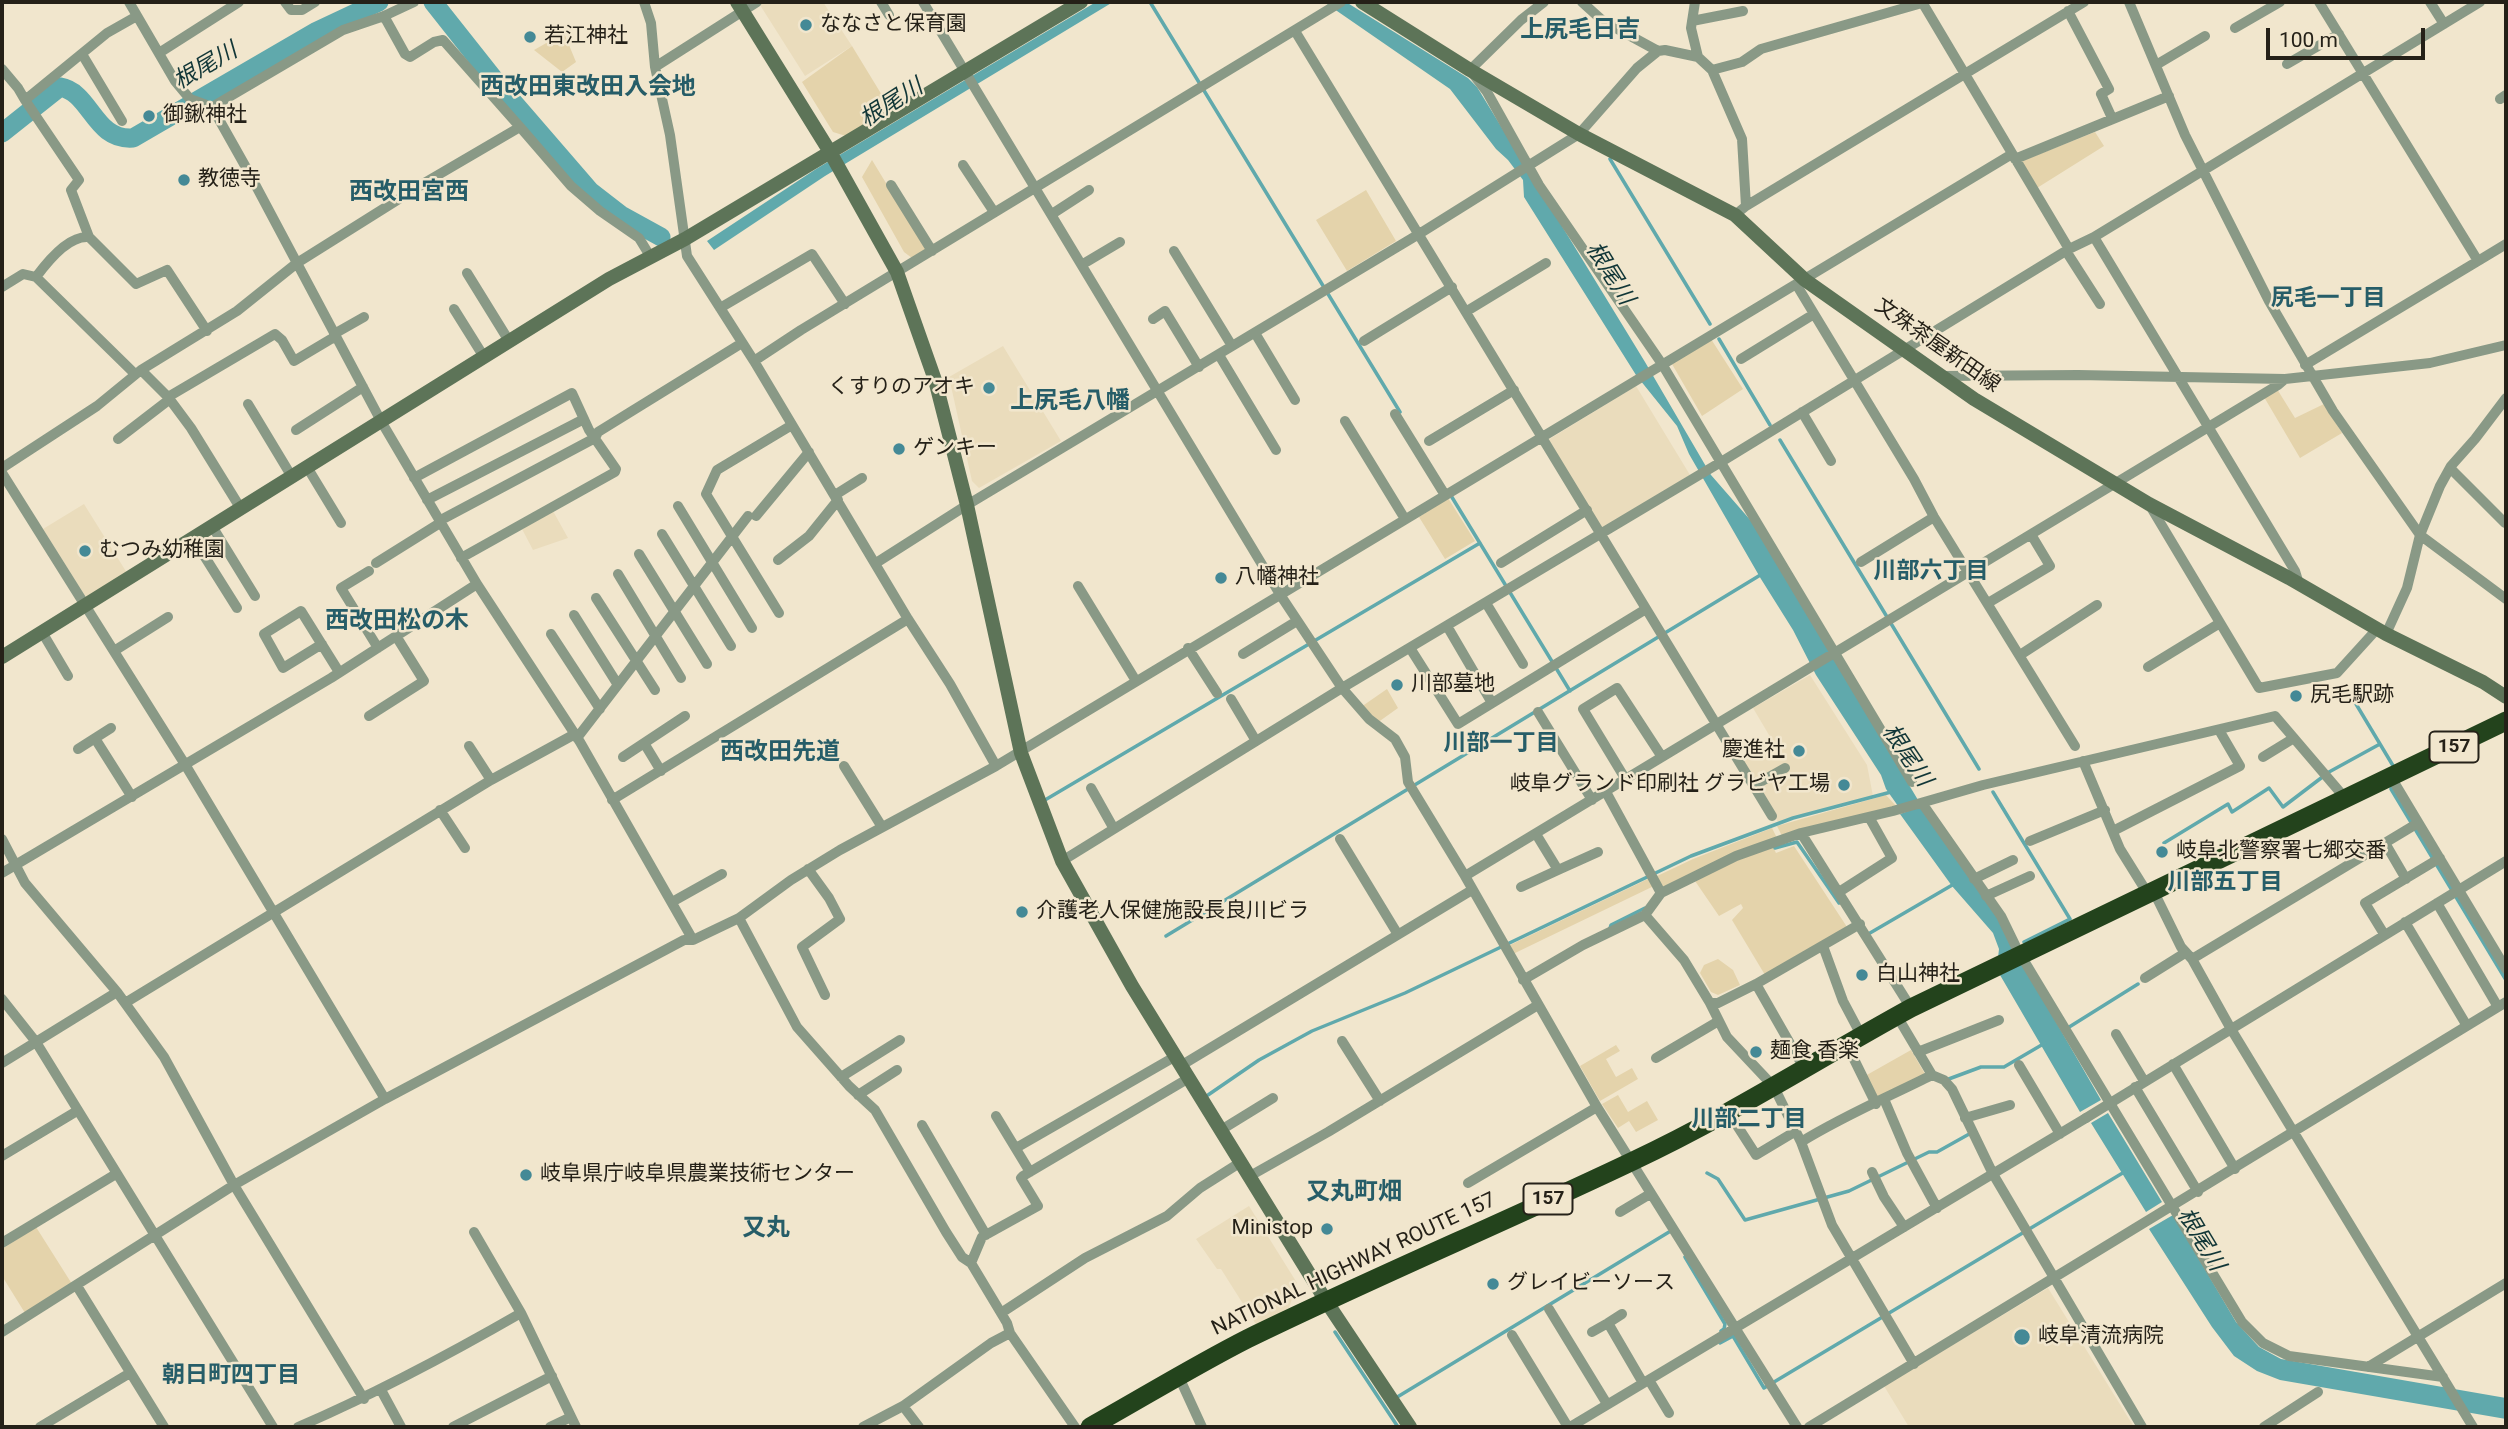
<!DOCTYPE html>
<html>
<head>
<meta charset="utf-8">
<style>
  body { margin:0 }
  #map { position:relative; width:2508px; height:1429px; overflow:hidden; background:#f1e6cd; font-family:Roboto,sans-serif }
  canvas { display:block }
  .frame { position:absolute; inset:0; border:4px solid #252118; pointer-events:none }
  .scale { position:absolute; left:2266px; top:28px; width:159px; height:32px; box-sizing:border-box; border:4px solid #252118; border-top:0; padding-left:9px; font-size:21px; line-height:24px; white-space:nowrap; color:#252118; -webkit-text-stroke:5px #f1e6cd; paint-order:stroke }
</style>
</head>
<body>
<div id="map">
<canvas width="2508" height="1429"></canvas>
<div class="frame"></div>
<div class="scale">100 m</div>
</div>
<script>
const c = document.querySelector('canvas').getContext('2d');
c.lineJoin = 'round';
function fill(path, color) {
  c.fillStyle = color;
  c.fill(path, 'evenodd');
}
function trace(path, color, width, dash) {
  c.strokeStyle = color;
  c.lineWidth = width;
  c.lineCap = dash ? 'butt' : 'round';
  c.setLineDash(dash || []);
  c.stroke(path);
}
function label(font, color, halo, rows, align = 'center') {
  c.font = font + ' Roboto,"Noto Sans JP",sans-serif';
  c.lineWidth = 5;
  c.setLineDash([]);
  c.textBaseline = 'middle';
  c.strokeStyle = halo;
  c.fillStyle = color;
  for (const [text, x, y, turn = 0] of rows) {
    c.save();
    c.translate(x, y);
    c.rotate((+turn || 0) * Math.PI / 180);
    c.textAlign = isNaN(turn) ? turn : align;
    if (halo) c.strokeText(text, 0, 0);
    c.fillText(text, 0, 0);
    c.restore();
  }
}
const built = new Path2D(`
  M765,2H823L852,46L805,76L760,5Z
  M1003,346L1061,441L979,488L972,481L949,377Z
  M1636,386L1690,475L1601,529L1548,440Z
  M84,504L127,573L90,597L85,596L43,529Z
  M553,511L568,538L533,550L522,529Z
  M1810,675L1867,765L1873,796L1778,822L1742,758L1772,740L1753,708Z
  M1249,1206L1297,1283L1289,1308L1257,1326L1221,1269H1217L1196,1239Z
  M2048,1288L2134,1427H1909L1884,1386Z`);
const green = new Path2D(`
  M564,33L576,62L562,72L534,50Z
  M852,46L891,110L846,136L833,132L802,82Z
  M2095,132L2104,146L2037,188L2022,161Z
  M872,160L926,249L912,258L904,252L862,177Z
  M1366,190L1396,241L1347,271L1316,220Z
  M1711,339L1743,389L1702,416L1672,364Z
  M2277,389L2295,418L2324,404L2342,433L2300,458L2264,397Z
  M1448,498L1475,541L1445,559L1419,517Z
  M1387,689L1398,708L1377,723L1361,707Z
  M1886,795L1897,807L1782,836L1777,826Z
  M1772,828L1777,838L1662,889L1655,877L1693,859Z
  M1772,845L1776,853L1794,846L1847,927L1765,975L1732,920L1743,908L1741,904L1719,916L1693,878Z
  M1652,877L1656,885L1513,954L1508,946Z
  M1718,959L1733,970L1740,985L1718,995L1711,992L1700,973L1704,965Z
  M1616,1045L1620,1051L1606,1059L1616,1077L1632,1068L1638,1079L1600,1101L1580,1066Z
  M1911,1050L1925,1074L1877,1099L1865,1076Z
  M1618,1095L1628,1112L1647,1101L1658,1120L1636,1132L1629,1121L1618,1128L1602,1104Z
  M36,1227L72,1284L25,1313L2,1276V1249Z`);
const water = new Path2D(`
  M1096,2H1113L825,176L714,250L707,241L816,169Z
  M1324,2H1346L1468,78L1477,87L1645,362L1711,475L1752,522L1918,800L1898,806L1886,789L1881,775L1816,675L1793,630L1761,579L1689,454L1677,426L1636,375L1524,197L1523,180L1508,160L1496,149L1450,89Z
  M1920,807L1999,917L2014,950L1998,958L1999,949L1993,933L1952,886L1900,814Z
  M2022,963L2101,1100L2080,1112L2000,975Z
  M2108,1113L2162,1202L2146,1212L2091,1123Z
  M2173,1215L2236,1322L2259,1347L2281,1359L2506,1398V1419L2280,1380L2257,1371L2234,1356L2212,1327L2149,1229Z`);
const stream = new Path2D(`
  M1150,2L1400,412
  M1610,159L1710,324
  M1719,339L1770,425
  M1780,440L1979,769
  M1450,494L1570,691
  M2353,699L2395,769
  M2392,784L2391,789L2506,980
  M1993,792L2070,919L2024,942
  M1045,800L1480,543
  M2164,843L2228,804L2232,812L2269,788L2283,807L2329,772L2380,744
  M1775,848L1797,842L1839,903
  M1610,928L1611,925L1645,908
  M1870,933L1954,884
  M1166,936L1762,574
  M2066,1029L2138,984
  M1946,1080L1981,1067H2004L2045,1043
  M1208,1095L1259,1060L1312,1031L1405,993L1691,856L1793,818L1891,792
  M1707,1173L1718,1179L1745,1220L1849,1191L1929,1152H1937L1971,1133
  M1685,1257L1725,1324L1724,1329L1721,1331
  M1335,1332L1398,1427
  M1720,1343L1733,1336L1764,1388L2126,1171
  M1394,1399L1669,1232`);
const river = new Path2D(`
  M433,2L501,88L590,191L621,215L661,237
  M2,133L60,87C91,92 94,141 133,138L317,31L379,2`);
const street = new Path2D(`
  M129,2L175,81L190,99L212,107L248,171L381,421L477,584L580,742L693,940
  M285,2L291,10H302L315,2
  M644,2L651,23L655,67L670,135L687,256L754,361L908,619L950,684L996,766L2012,154
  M881,2L889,15
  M923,2L1281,596L1342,688L1369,719L1395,739L1405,757L1408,782L1465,876L1597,1107L1797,1427
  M1544,2L1521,20L1470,70L1487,92L1539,185L1662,364L1912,782
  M1582,2L1603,21L1658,51
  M1695,2L1691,28L1698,57L1712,70L1742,139L1746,206
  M1922,2L2069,249
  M2129,2L2185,135L2269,301L2333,411L2420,535L2506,599
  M2319,2L2478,261L2506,244
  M2430,2L2444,24
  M2068,11L2109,89L2101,94L2112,118
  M1692,21L1743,11
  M2235,28L2280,2
  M1295,31L1772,816
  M159,53L239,2
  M82,54L122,121
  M2287,64L2339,34
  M2156,65L2205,36
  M655,67L757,2
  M2,69L18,88L25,100L107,33L137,16
  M1712,70L1742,62L1761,49L1922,3
  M2500,99L2506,95
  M25,100L79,180L71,190L89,237
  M212,107L343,30L384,16L414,2
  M520,127L571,186L600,211L639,238L650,256
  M2015,159L2169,96
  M963,165L994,212
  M891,185L932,251
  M1052,214L1089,190
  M1735,215L1746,206L2084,2
  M2094,237L2295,571L2299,584
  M1174,251L1232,346
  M2066,251L2100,304
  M1083,264L1120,242
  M467,273L509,341
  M36,277C47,262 69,235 89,237L136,284L167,270L207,331
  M1796,284L1914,479L1934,517L2075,746
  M2,287L23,274L36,277L135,374
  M720,308L812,254L845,304
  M454,309L484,357
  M1467,311L1546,263
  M1153,319L1165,311L1199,367
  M1255,333L1295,400
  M334,334L364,317
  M1364,341L1452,287
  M1219,355L1276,450
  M1741,359L1814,314
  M754,361L801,330L1341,2
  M2305,365L2478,261
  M141,370L168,397L191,428L241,509
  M1942,376L2078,375L2285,379L2430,363L2506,345
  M168,397L275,334L282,340L294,361L336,336
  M248,404L292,477
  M1802,412L1831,461
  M1395,414L1445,495
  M1345,421L1405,519
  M296,430L363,387
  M118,439L170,399
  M1429,441L1514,390
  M307,467L341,523
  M2,468L97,406L141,370L237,311L297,263L426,182L520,127L443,40L434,42L410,57L405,54L384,16
  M2450,468L2505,523L2506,521
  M2,473L186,766L385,1099
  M414,478L572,393L589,430L616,469L615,472L461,558
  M835,495L862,478
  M427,500L584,419
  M2149,504L2259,688L2337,673L2377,629
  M678,506L752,628
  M756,516L809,452
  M439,521L595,438L598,432L742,343
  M212,526L255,596
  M662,534L731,646
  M193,538L237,608
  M639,554L707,664
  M778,560L809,536L838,500
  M1861,562L1934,517
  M376,563L440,523
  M876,563L967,505L1419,234L1579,134L1637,68L1658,51L1665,50L1698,57
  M1501,563L1587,510
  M369,571L341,588L378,648
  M618,574L681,678
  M1078,586L1136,681
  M596,598L655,690
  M1486,603L1523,664
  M1988,603L2050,566L2032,536
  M779,613L706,494L717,470L792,425
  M574,615L618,685
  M1447,626L1492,703
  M42,632L68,676
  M551,634L600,709
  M2386,634L2407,588L2420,535L2440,486L2451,466L2475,439L2506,398
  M322,644L283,668L264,634L301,611L339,672
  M1188,648L1217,693
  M1410,648L1458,724L1646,609
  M114,651L168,617
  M1243,654L1297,621
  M2020,655L2097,605
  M2148,667L2220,623
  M1231,699L1256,741
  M1538,712L1592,800
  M369,716L424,681L396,636
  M577,738L748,516
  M96,740L132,797
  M644,743L661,771
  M469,746L491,780
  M78,749L111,728
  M623,757L685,716
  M2263,757L2294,738
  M2083,761L2120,849L2148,894
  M844,766L882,827
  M2391,777L2506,969
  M1626,780L1583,709L1617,688L1662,757
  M1755,785L1785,768
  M1091,788L1114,829
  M1606,792L1661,893
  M612,800L908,619
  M1922,803L2001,916L2017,949L2242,1322L2263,1343L2289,1356L2443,1377
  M440,810L465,848
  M2113,831L2240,766L2219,730
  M1801,833L1911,1008
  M1536,834L1558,870L1598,852
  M2,839L25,883L117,992L164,1057L234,1185L364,1399
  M1340,839L1397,933
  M2030,841L2105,810
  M2385,843L2406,879
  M1062,861L1342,688L1721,462L2069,249L2094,237L2480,2
  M808,869L829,898L840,919L802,947L825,995
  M2,873L331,678L477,584
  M1465,876L2278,385L2285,379
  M1974,879L2013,860
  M1521,887L1558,870
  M1839,892L1892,858L1869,817
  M2154,892L2181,947L2192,959L2231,1029L2473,1427
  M1986,896L2030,876
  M672,902L722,874
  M2437,903L2498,1007
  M1645,915L1684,960L1710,1003H1718L1756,984L1860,924
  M739,918L797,1027L849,1086L875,1110L946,1232L962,1257L971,1263L1007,1323L1010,1333L1075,1427
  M2405,922L2467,1026
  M2384,934L2365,903L2440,858
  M1823,946L1843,1001L1861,1035
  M2192,959L2418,823
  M2145,978L2185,953
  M1523,980L1583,945L1645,915L1661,893L1736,856L1764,846L1801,833L1893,811L1983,785L2275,716L2345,798
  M1756,984L1804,1068
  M2,999L36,1042L273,1427
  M125,1003L491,780L575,734
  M1710,1003L1727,1037L1774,1087L1801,1142C1843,1116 1888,1097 1932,1075
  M1897,1016L1932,1075L1944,1080L1952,1089L1993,1174L2142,1427
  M2116,1034L2144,1081
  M1342,1041L1380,1101
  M1846,1043L1876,1104
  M1918,1052L1999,1020
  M1656,1058L1717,1022
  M2,1063L117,992
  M2173,1064L2235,1169
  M1182,1065L1472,890
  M2019,1065L2060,1134
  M841,1077L900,1040
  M2135,1087L2198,1192
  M858,1095L897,1070
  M1884,1099L1907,1153L1937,1208
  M2112,1102L2506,861
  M1729,1113L1756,1155L1796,1131
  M996,1116L1030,1172
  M1965,1118L2010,1105
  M922,1125L986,1235
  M1221,1130L1273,1098
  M1801,1142L1832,1225L1914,1364
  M1016,1148L1176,1056
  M2,1156L77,1111
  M1872,1172L1884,1197L1904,1227
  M1250,1176L1328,1132L1538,1005
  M1468,1183L1597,1107
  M1620,1212L1650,1194
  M474,1232L521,1313L576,1427
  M2,1243L116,1174
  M971,1263L982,1237L1038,1206L1021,1178L1023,1176L1189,1078
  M77,1286L164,1427
  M1549,1309L1607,1404
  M1001,1313L1085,1258L1167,1216L1200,1188L1241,1162
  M1622,1314L1608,1323L1643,1383
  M2,1332L234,1185L385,1099L684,940H693L739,918L791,880L840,850L996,766
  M1592,1332L1608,1323
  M1512,1335L1568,1427
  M2368,1367L2506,1283
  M1179,1377L1202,1427
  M1649,1380L1669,1413
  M381,1390L401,1427
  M903,1406L919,1427
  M40,1427L130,1373
  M298,1427C375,1394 448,1355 521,1313
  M453,1427L552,1376
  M550,1427L571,1417
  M863,1427L903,1406L991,1343L1010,1333
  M1570,1427L2086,1118
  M1809,1427L2506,1002
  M2264,1427L2318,1392`);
const secondary = new Path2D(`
  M737,2L830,152L897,272L935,380L967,505L1021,753L1062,861L1132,986L1326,1301L1410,1427
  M1362,2L1470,70L1579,134L1735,215L1805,280L1974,399L2149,504L2289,578L2386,634L2483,682L2506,697
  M2,657L609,279L685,239L1081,2`);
const highway = new Path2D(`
  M1090,1427C1142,1398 1194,1366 1247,1339C1374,1277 1505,1222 1633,1161C1729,1116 1818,1059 1911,1008L2506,721`);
const streetBridge = new Path2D(`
  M2086,1118L2112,1102`);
const markers = [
  [806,25,7,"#448996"],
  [530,37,7,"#448996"],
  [149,116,7,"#448996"],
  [184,180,7,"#448996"],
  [989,388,7,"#448996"],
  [899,449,7,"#448996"],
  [85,551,7,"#448996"],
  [1221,578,7,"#448996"],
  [1397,685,7,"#448996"],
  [2296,696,7,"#448996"],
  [1799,751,7,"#448996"],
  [1844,785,7,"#448996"],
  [2162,852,7,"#448996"],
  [1022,912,7,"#448996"],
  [1862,975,7,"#448996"],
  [1756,1052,7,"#448996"],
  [526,1175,7,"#448996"],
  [1327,1229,7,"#448996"],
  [1493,1284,7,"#448996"],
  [2022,1337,9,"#448996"]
];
const shields = [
  [2454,747,49],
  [1548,1199,49]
];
const shieldNames = [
  ["157",2454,747],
  ["157",1548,1199]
];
const poiNames = [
  ["ななさと保育園",820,25],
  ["若江神社",544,37],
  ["御鍬神社",163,116],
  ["教徳寺",198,180],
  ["くすりのアオキ",975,388,"right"],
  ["ゲンキー",913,449],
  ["むつみ幼稚園",99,551],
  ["八幡神社",1235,578],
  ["川部墓地",1411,685],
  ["尻毛駅跡",2310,696],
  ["慶進社",1785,751,"right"],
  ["岐阜グランド印刷社 グラビヤ工場",1830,785,"right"],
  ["岐阜北警察署七郷交番",2176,852],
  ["介護老人保健施設長良川ビラ",1036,912],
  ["白山神社",1876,975],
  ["麺食 香楽",1770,1052],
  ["岐阜県庁岐阜県農業技術センター",540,1175],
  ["Ministop",1313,1229,"right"],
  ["グレイビーソース",1507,1284],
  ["岐阜清流病院",2038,1337]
];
const streetNames = [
  ["文殊茶屋新田線",1937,346,35],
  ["NATIONAL HIGHWAY ROUTE 157",1354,1265,-25]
];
const waterNames = [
  ["根尾川",206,67,-30],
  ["根尾川",892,104,-32],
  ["根尾川",1609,274,58],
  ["根尾川",1906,756,56],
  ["根尾川",2200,1240,59]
];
const neighbourhoodNames = [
  ["尻毛一丁目",2328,299],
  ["川部六丁目",1931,572],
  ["川部一丁目",1501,744],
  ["川部五丁目",2225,883],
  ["川部二丁目",1749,1120],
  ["朝日町四丁目",231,1376]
];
const quarterNames = [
  ["上尻毛日吉",1580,31],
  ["西改田東改田入会地",588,88],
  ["西改田宮西",409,193],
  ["上尻毛八幡",1070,402],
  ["西改田松の木",397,622],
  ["西改田先道",780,753],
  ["又丸町畑",1354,1193],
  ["又丸",766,1229]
];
fill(built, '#eadcbc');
fill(green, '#e4d3ab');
fill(water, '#60a9ac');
trace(stream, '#60a9ac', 3.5);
trace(river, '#60a9ac', 19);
trace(street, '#899986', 10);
trace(secondary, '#5d7458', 14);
trace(highway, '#23431c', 19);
trace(streetBridge, '#899986', 10);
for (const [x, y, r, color] of markers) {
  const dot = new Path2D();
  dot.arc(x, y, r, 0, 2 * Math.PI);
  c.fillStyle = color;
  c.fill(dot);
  trace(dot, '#f1e6cd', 2.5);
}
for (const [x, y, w] of shields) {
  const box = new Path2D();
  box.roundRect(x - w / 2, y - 15.5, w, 31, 5);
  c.fillStyle = '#f1e6cd';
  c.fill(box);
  trace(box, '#252118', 2);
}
label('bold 19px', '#252118', null, shieldNames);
label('21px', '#252118', '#f1e6cd', poiNames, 'left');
label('21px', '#252118', '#f1e6cd', streetNames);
label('italic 23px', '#113637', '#f1e6cd', waterNames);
label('bold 23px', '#265d68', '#f1e6cd', neighbourhoodNames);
label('bold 24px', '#265d68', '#f1e6cd', quarterNames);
</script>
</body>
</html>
